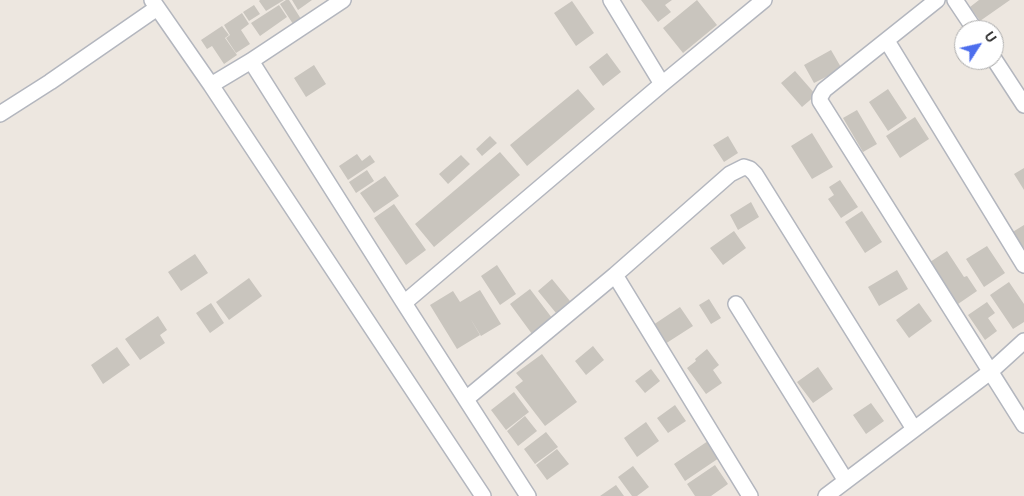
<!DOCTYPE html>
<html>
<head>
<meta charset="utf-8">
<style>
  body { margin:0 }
  #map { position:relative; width:1024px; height:496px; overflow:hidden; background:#ede7e0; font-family:"DM Sans",sans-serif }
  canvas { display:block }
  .north { position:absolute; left:954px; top:20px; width:50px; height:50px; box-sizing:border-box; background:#fff; border:1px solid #ababab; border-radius:50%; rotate:55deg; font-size:14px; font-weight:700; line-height:20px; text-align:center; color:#2c2c2c }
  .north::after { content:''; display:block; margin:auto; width:18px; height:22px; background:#4d6eed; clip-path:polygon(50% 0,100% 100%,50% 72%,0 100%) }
</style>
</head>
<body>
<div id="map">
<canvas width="1024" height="496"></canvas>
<div class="north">U</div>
</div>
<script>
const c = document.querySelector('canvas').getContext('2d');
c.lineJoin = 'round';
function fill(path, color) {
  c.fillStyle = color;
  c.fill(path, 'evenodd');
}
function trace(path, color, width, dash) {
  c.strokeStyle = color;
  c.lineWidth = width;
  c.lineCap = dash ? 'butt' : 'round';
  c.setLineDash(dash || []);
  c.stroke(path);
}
const building = new Path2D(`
  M260,0H284L266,11L259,1Z
  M286,0H289L301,19L293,24L280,4Z
  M292,0H312L298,10Z
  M641,0H672L665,5L671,12L658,22Z
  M697,0L717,25L683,53L663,28Z
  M979,0H1010L980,21L970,7Z
  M572,1L594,33L576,46L554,13Z
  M254,5L260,14L249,21L243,12Z
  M279,5L287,17L260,36L251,23Z
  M242,13L249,24L241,30L250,44L236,53L226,38L230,35L224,25Z
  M222,26L229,35L225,38L237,55L224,64L212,46L207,49L201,40Z
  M831,50L842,69L814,83L804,65Z
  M607,53L621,72L603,86L589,67Z
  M314,65L326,84L306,97L294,78Z
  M795,71L816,95L802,107L781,83Z
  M578,89L595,109L527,166L510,145Z
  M888,89L907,118L888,131L869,102Z
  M857,110L877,144L863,152L843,118Z
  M915,117L929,139L900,158L886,136Z
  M812,133L833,167L812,179L791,146Z
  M490,136L497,143L482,156L476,149Z
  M728,136L738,153L724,162L713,145Z
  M500,152L520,175L434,247L415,224Z
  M357,154L362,161L370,155L375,162L348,180L339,166Z
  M461,155L470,164L448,184L439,174Z
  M1024,168V190L1014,174Z
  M367,170L374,181L356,193L349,182Z
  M385,176L399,196L374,213L360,193Z
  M840,180L858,207L841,218L828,199L834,195L829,187Z
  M751,202L759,217L738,230L730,215Z
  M394,204L426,250L406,265L374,218Z
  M862,211L882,242L865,253L845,222Z
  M1024,225V247L1021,249L1011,233Z
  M734,231L746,248L723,265L710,248Z
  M987,246L1005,273L984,287L966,259Z
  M947,251L964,277L967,276L977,291L958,304L930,262Z
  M195,254L208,273L181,291L168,272Z
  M497,265L516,294L500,305L481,276Z
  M897,270L908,289L879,306L868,287Z
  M249,278L262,296L229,320L216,302Z
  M552,279L570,301L556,313L538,291Z
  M1009,282L1024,304V322L1013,329L990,295Z
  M530,289L552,318L532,334L510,304Z
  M480,290L501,324L481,336L470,318L480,335L457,349L430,305L453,291L460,302Z
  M709,299L721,318L711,324L699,305Z
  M987,302L995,313L988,318L997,331L985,340L968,315Z
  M211,303L224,323L210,333L196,313Z
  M919,303L932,321L909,338L896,320Z
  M680,307L693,326L665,344L653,325Z
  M158,316L167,330L160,335L165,343L140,360L125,339Z
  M593,346L604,360L586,375L575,361Z
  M117,347L130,365L103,384L91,365Z
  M707,349L719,365L713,370L722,383L706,394L687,368L696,361L695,359Z
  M542,354L577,402L545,426L515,387L523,381L516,373Z
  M818,367L833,389L813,403L797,382Z
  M651,369L660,381L645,393L635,381Z
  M514,392L529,412L506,430L491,410Z
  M871,403L884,421L866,434L853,415Z
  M675,405L686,421L668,433L657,418Z
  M525,416L537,431L518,446L507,431Z
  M646,422L659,441L637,457L624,438Z
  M546,432L558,447L535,464L524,449Z
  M708,441L719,458L685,481L674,464Z
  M557,449L569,464L547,480L536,465Z
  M715,465L728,484L711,496H695L687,484Z
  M633,466L649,487L637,496H632L618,477Z
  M616,485L624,496H600Z`);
const minor = new Path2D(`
  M152,0L211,85L483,496
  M611,0L662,84
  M937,0L824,90L820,97V101L1024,425
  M955,0L975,30
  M887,41L1024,265
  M994,59L1024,105
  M251,61L404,303L528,496
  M211,85L251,61L343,0
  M0,114L50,82L157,8
  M615,275L750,496
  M404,303L662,84L764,0
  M736,304L846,481
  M466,399L615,275L730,174L744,167L750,169L755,174L914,429
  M826,496L990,372L1024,341`);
fill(building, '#c9c5be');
trace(minor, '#b3b6be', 18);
trace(minor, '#fff', 15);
</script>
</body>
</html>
